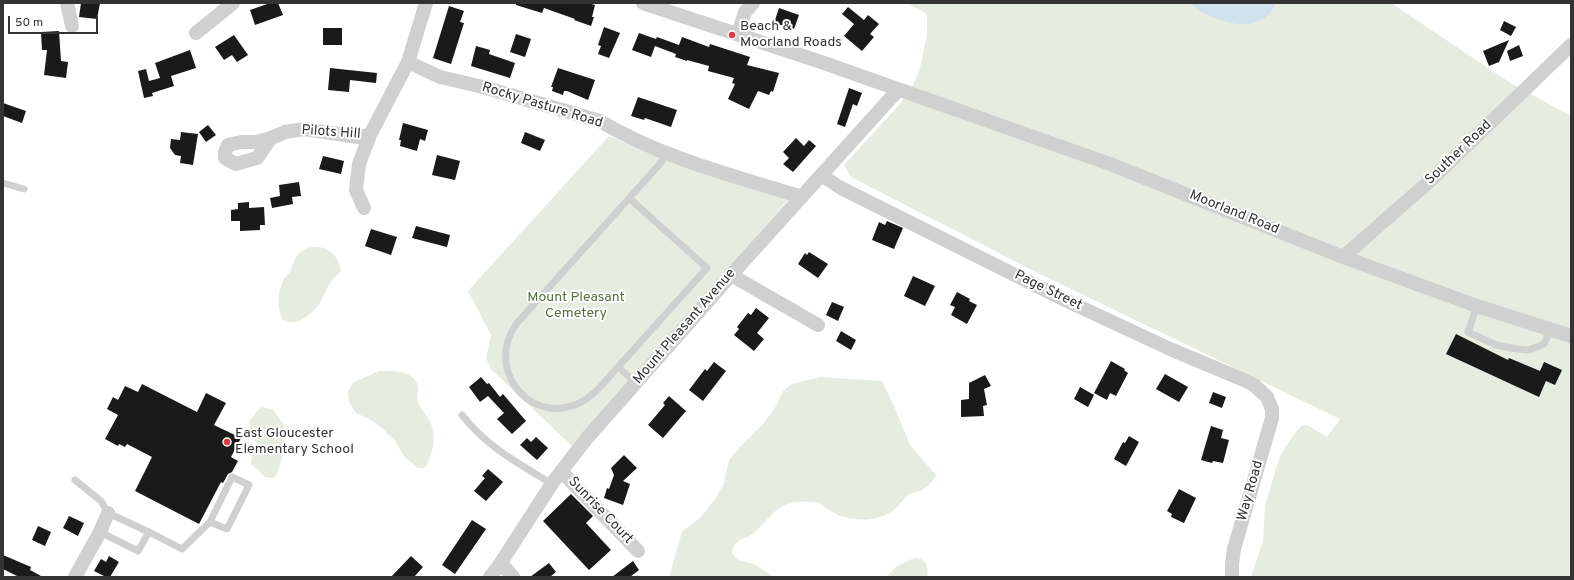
<!DOCTYPE html>
<html>
<head>
<meta charset="utf-8">
<style>
  body { margin:0 }
  #map { position:relative; width:1574px; height:580px; overflow:hidden; background:#fff; font-family:Overpass,sans-serif }
  canvas { display:block }
  .frame { position:absolute; inset:0; border:4px solid #333; pointer-events:none }
  .scale { position:absolute; left:8px; top:16px; width:90px; height:18px; box-sizing:border-box; border:2px solid #333; border-top:0; padding-left:5px; font-size:12px; line-height:14px; white-space:nowrap; color:#333; -webkit-text-stroke:3px #fff; paint-order:stroke }
</style>
</head>
<body>
<div id="map">
<canvas width="1574" height="580"></canvas>
<div class="frame"></div>
<div class="scale">50 m</div>
</div>
<script>
const c = document.querySelector('canvas').getContext('2d');
c.lineJoin = 'round';
function fill(path, color) {
  c.fillStyle = color;
  c.fill(path, 'evenodd');
}
function trace(path, color, width, dash) {
  c.strokeStyle = color;
  c.lineWidth = width;
  c.lineCap = dash ? 'butt' : 'round';
  c.setLineDash(dash || []);
  c.stroke(path);
}
function label(font, color, halo, rows, align = 'center') {
  c.font = font + ' Overpass,sans-serif';
  c.lineWidth = 4;
  c.setLineDash([]);
  c.textBaseline = 'middle';
  c.strokeStyle = halo;
  c.fillStyle = color;
  for (const [text, x, y, turn = 0] of rows) {
    c.save();
    c.translate(x, y);
    c.rotate((+turn || 0) * Math.PI / 180);
    c.textAlign = isNaN(turn) ? turn : align;
    if (halo) c.strokeText(text, 0, 0);
    c.fillText(text, 0, 0);
    c.restore();
  }
}
const green = new Path2D(`
  M906,3H1391L1512,84L1571,116V577H1251L1263,541L1265,505L1280,456L1292,437L1301,426L1307,425L1327,437L1340,419L1034,271L851,177L844,165L901,103L914,83L920,68L927,34V16L924,12Z
  M609,136L664,158L789,199L572,446L491,369L486,358L491,335L468,291Z
  M311,247C327,245 339,255 341,271C338,274 335,277 332,280C326,288 323,300 317,307C308,317 294,328 282,319C277,306 277,292 284,279C286,277 288,274 290,272C296,258 294,253 311,247Z
  M379,371C390,371 406,370 414,379C421,386 416,395 418,402C420,408 426,414 429,420C438,435 433,454 425,468H418L404,456L395,441L384,430L373,421L356,413L349,402L348,392L353,383Z
  M820,377L882,381L894,406L910,445L936,475C932,483 925,490 916,492C913,493 910,493 908,495C902,500 898,508 891,512C876,522 854,521 838,515C831,512 826,507 820,504C807,500 793,501 781,507C771,513 764,524 755,532C746,541 735,536 732,553L738,560L754,564L774,577H669L682,532L701,517L715,499L724,483L729,460L741,446L764,423L776,406L783,391L792,384Z
  M262,407L273,410C276,415 282,420 284,426C287,437 281,471 274,478L264,477L259,471L251,464L252,455L257,451V444L252,436L249,422L257,411Z
  M914,558C927,558 929,567 927,577H886L897,566Z`);
const water = new Path2D(`
  M1189,3H1276C1261,39 1213,22 1189,3Z`);
const building = new Path2D(`
  M81,3H100L97,19L79,17Z
  M270,3H278L283,15L255,25L250,10Z
  M516,3H588L595,5L592,17H594L591,26L574,20L575,19L544,8L542,13L516,5Z
  M449,6L464,11L460,22L464,23L451,64L433,58Z
  M848,7L864,20L868,15L879,24L870,34L874,37L862,51L844,36L854,24L842,14Z
  M779,8L799,15L794,29L774,23Z
  M1504,21L1516,27L1511,36L1500,30Z
  M604,27L620,33L609,58L598,54L601,46L598,45Z
  M323,28H342V45H323Z
  M59,31L61,61L68,62L66,78L44,75L47,50H42L41,32Z
  M639,33L656,39L657,37L679,45L682,37L709,47L710,44L750,57L747,65L779,73L773,92L771,91L769,95L758,91L749,109L728,99L735,84L732,83L734,78L708,71L709,66L687,60V61L675,57L676,54L655,46L651,57L632,50Z
  M516,34L531,39L525,57L510,52Z
  M234,35L248,55L237,62L232,55L224,60L215,47Z
  M1509,40L1499,62L1489,66L1483,51Z
  M1519,45L1523,56L1510,61L1507,51Z
  M476,46L490,50L489,54L515,63L510,78L471,66Z
  M190,50L196,68L171,76L174,86L152,93L153,96L144,98L138,71L146,69L149,81L160,78L155,63Z
  M330,68L377,73L376,83L350,80L349,92L328,90Z
  M558,68L595,80L588,100L567,91H564L563,95L552,91L553,87H551Z
  M849,88L862,93L857,106L853,104L845,127L837,124Z
  M638,97L677,110L671,127L645,118L644,120L631,116Z
  M3,103L26,111L22,123L3,116Z
  M403,123L428,130L425,141L420,139L417,151L400,146L401,140H399Z
  M208,125L216,135L206,142L199,132Z
  M181,132L198,134L193,165L180,163L181,156L175,155L170,148L171,139L180,140Z
  M525,132L545,140L540,151L521,143Z
  M796,138L804,146L809,140L816,146L793,172L783,164L789,158L783,152Z
  M437,155L460,161L455,180L432,175Z
  M323,156L344,161L341,174L319,169Z
  M299,182L301,196L292,197L293,204L272,208L270,198L280,196L279,185Z
  M249,202V208L264,207L265,225H260V230L240,231V221H231V210L238,209V203Z
  M887,221L903,228L894,249L872,240L879,222L885,225Z
  M416,226L450,235L447,247L412,238Z
  M371,229L397,237L391,255L365,246Z
  M809,252L828,264L818,278L798,264L805,253L807,255Z
  M913,276L935,286L925,306L904,296Z
  M957,292L970,299L969,301L977,305L967,324L951,315L955,307L950,305Z
  M832,302L844,307L838,321L826,315Z
  M756,308L769,318L757,333L764,339L754,351L734,335L739,329L737,327L748,313L751,315Z
  M841,331L856,340L851,350L836,341Z
  M1456,334L1508,360L1509,358L1540,371L1544,362L1562,370L1555,385L1546,381L1539,397L1446,354Z
  M1111,361L1125,369L1124,370L1128,373L1116,396L1110,393L1107,400L1094,393Z
  M714,362L726,371L703,401L689,390L705,369L707,371Z
  M1165,374L1188,387L1179,402L1156,389Z
  M985,375L991,386L984,389L987,405L983,406L984,416L961,417V400L969,399V383Z
  M481,377L487,384L489,383L500,397L503,394L526,421L512,434L497,419L504,413L488,396L480,402L469,387Z
  M142,384L197,412L206,393L226,403L214,425L241,438L231,457L238,461L232,472L228,474L223,483L221,482L199,524L135,491L152,457L127,444L125,447L119,444L118,446L105,439L118,415L107,409L113,397L118,400L125,386L138,392Z
  M1080,387L1094,395L1088,407L1074,399Z
  M1213,392L1226,397L1222,408L1209,403Z
  M669,396L686,411L663,438L648,425L665,405L663,403Z
  M1211,426L1223,430L1221,438L1229,440L1223,463L1213,461L1212,463L1201,460Z
  M1129,436L1139,442L1126,466L1114,459L1123,442L1125,443Z
  M536,437L548,448L537,460L520,445L527,438L531,442Z
  M624,455L637,468L623,481L630,484L623,505L604,498L607,488L609,489L614,475L611,468Z
  M488,469L503,482L486,501L474,491L485,478L482,476Z
  M1179,489L1196,498L1184,523L1171,517L1172,514L1167,511Z
  M571,494L593,516L586,523L611,550L589,570L543,521Z
  M69,516L84,523L78,536L63,528Z
  M472,520L486,529L455,574L442,565Z
  M38,526L51,532L45,546L32,540Z
  M3,555L31,567L30,570L43,577H19L3,569Z
  M109,556L119,562L110,577H106L94,571L101,559L106,562Z
  M411,556L423,567L414,577H391Z
  M633,561L639,570L630,577H612Z
  M549,563L556,572L550,577H530Z`);
const lane = new Path2D(`
  M3,183L24,189
  M1477,306L1468,332L1496,345L1516,349L1529,350L1544,344L1547,338V328
  M618,367L707,268L629,198
  M636,383L618,367C606,380 594,397 577,404C526,425 485,366 517,323L659,165L664,158L665,153
  M462,415C488,448 517,462 552,484
  M75,480L101,501L108,513L149,532
  M100,532L138,551L149,532L182,549L210,522L227,529L249,485L232,477L210,522`);
const street = new Path2D(`
  M67,3L72,26
  M643,3L824,63L1110,164L1343,257L1477,306L1571,336
  M196,33L233,3
  M738,34L745,12L753,3
  M408,62L440,77L483,87L600,121C662,158 734,176 802,197
  M271,138L257,158L236,164L225,158V152L228,145L241,142H256L271,138L285,132L304,129L358,137L370,135
  M821,175L841,188L1061,298L1170,349L1244,380L1254,385L1267,397L1272,409V418L1234,549L1232,564V577
  M364,208L356,190L359,164L370,135L408,62L426,3
  M1343,257L1432,179L1571,45
  M731,275L818,325
  M561,471L638,551
  M501,563L513,577
  M75,577L100,532L108,513
  M490,577L498,567L553,482L587,438L731,275L898,90`);
const markers = [
  [732,35,4,"#e63946"],
  [227,442,4,"#e63946"]
];
const poiNames = [
  ["Beach &",740,27],
  ["Moorland Roads",740,43],
  ["East Gloucester",235,434],
  ["Elementary School",235,450]
];
const streetNames = [
  ["Rocky Pasture Road",542,106,17],
  ["Pilots Hill",331,133,4],
  ["Souther Road",1459,153,-44],
  ["Moorland Road",1234,213,22],
  ["Page Street",1048,291,26],
  ["Mount Pleasant Avenue",685,327,-49],
  ["Way Road",1251,491,-74],
  ["Sunrise Court",600,511,46]
];
const parkNames = [
  ["Mount Pleasant",576,298],
  ["Cemetery",576,314]
];
fill(green, '#e6ecdf');
fill(water, '#cfe2ee');
fill(building, '#1a1a1a');
trace(lane, '#d0d0d0', 7);
trace(street, '#d0d0d0', 14);
for (const [x, y, r, color] of markers) {
  const dot = new Path2D();
  dot.arc(x, y, r, 0, 2 * Math.PI);
  c.fillStyle = color;
  c.fill(dot);
  trace(dot, '#fff', 1.5);
}
label('14px', '#333', '#fff', poiNames, 'left');
label('14px', '#333', '#fff', streetNames);
label('14px', '#56703f', '#fff', parkNames);
</script>
</body>
</html>
